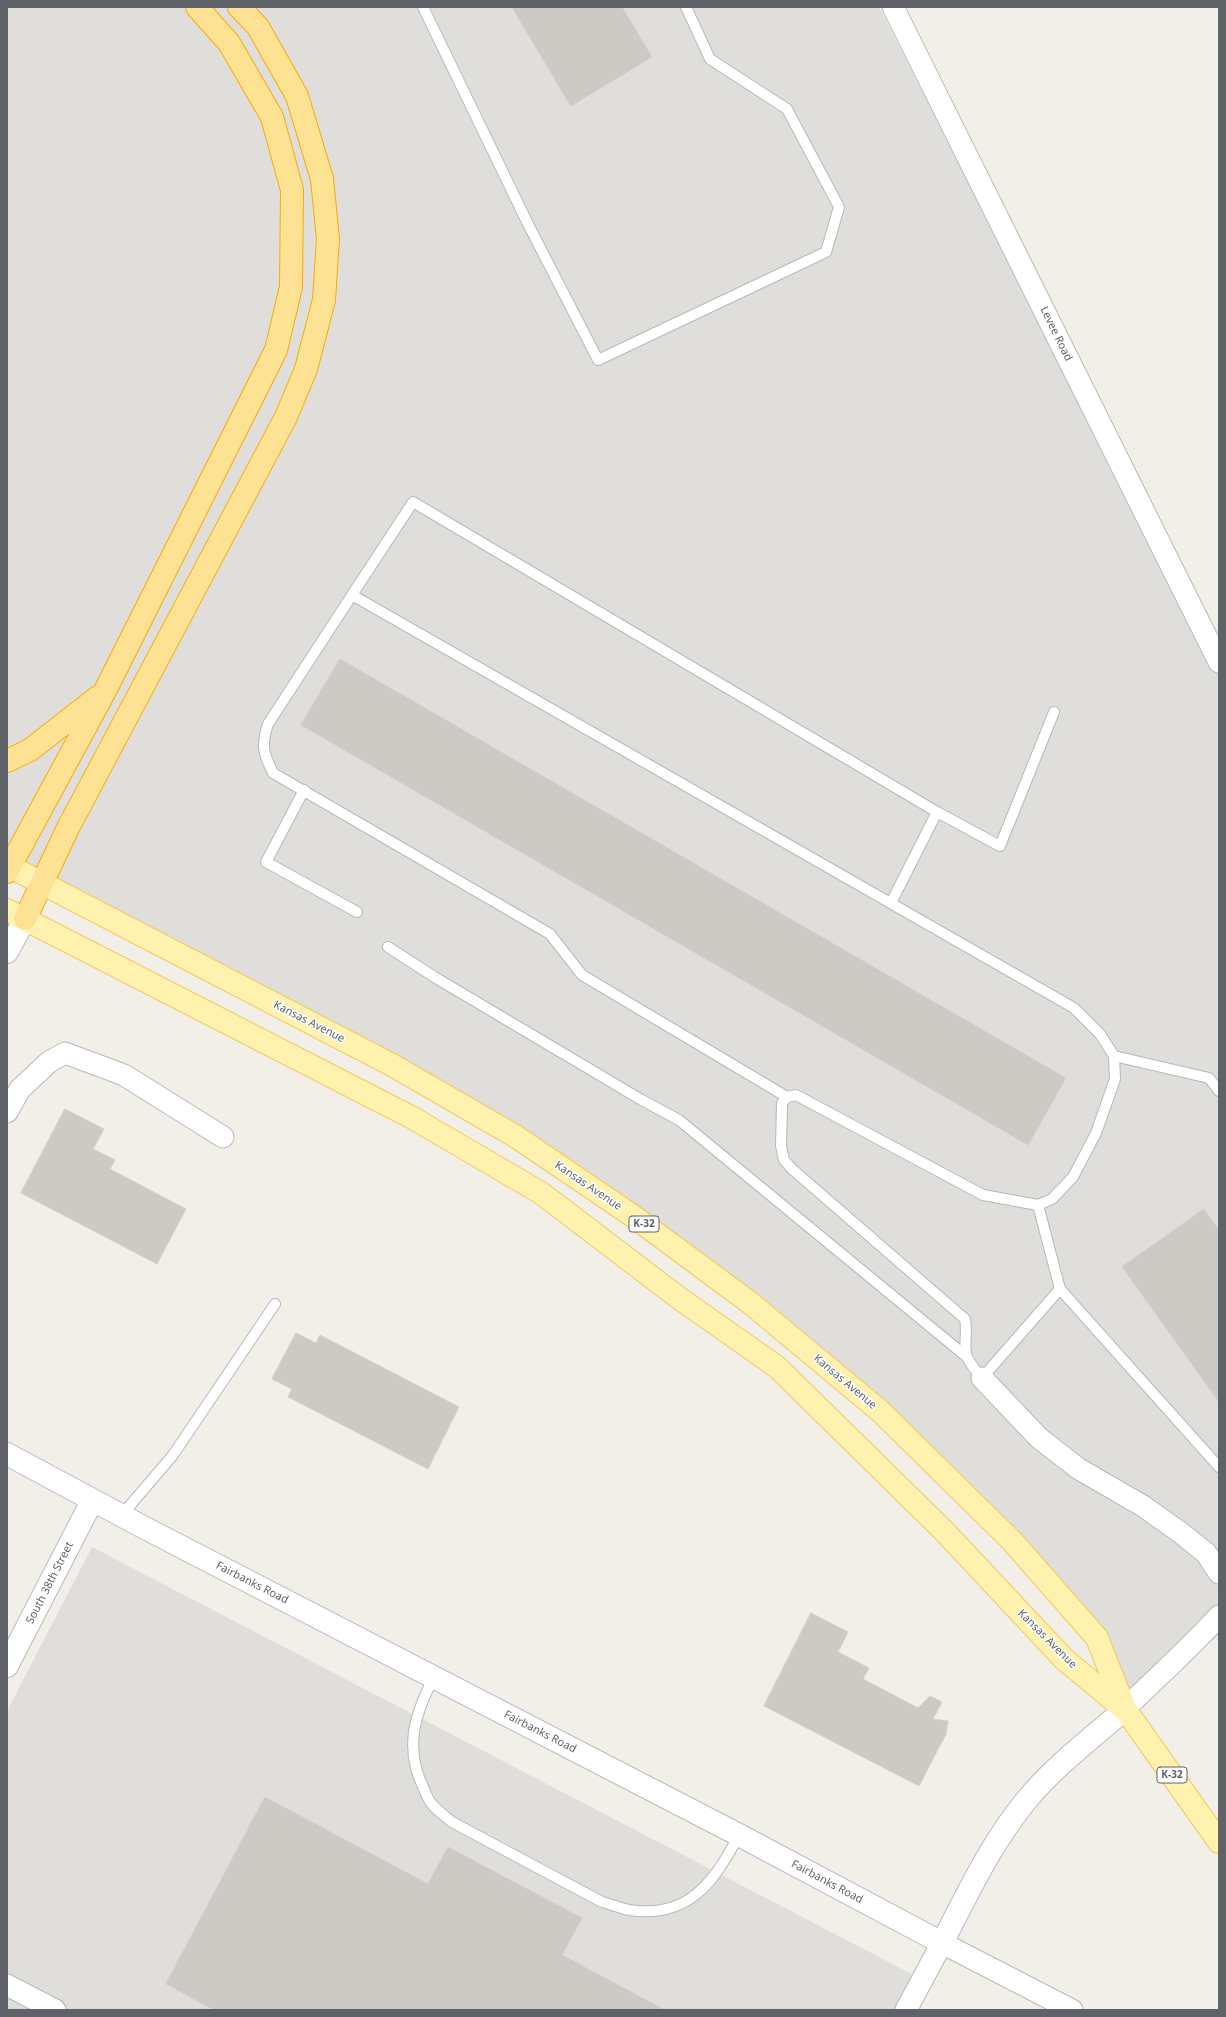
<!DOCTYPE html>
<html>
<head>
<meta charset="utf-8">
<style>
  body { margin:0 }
  #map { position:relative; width:1226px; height:2017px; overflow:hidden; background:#f1efe8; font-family:"Noto Sans",sans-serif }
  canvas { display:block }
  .frame { position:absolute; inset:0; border:8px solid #5f6368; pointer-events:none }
</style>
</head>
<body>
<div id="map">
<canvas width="1226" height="2017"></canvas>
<div class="frame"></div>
</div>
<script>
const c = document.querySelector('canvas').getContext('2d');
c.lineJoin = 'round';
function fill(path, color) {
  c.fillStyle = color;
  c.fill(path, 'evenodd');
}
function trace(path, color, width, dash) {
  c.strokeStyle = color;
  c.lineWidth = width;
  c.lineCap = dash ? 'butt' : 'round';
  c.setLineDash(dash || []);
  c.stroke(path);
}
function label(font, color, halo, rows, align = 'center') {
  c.font = font + ' "Noto Sans",sans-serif';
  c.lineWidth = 3;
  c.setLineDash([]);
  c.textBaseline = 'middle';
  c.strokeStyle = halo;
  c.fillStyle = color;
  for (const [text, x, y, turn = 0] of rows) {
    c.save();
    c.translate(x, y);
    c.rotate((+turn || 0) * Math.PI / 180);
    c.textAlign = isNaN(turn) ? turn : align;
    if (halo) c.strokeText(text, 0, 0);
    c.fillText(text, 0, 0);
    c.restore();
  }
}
const industrial = new Path2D(`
  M7,7H879L1219,672V1635L1125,1709L1097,1638L880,1411L515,1136L7,862Z
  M92,1547L929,1983L915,2010H7V1711Z`);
const building = new Path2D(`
  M512,7H622L652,57L571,106Z
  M340,659L1066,1078L1028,1145L301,725Z
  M65,1109L104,1129L93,1149L115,1160L110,1169L186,1209L157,1264L21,1193Z
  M1204,1209L1219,1230V1402L1122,1267Z
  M296,1333L316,1343L320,1335L459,1407L428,1469L288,1397L292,1389L272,1379Z
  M811,1613L848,1632L838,1652L869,1668L863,1679L918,1708L930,1696L942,1702L933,1719L948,1721L946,1734L919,1786L764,1706Z
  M265,1797L428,1884L448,1847L582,1918L562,1955L665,2010H214L166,1984Z`);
const lane = new Path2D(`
  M423,7L528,224L598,360L826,252L839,207L787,109L710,59L686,7
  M352,595L413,502L937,812L891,903
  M304,790L266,862L357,912
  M937,812L1000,846L1054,712
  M388,947L436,978L640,1099L679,1120L967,1357
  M1114,1056L1209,1078L1219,1091
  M787,1097L582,975L550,934L273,773C263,753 261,745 268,724L352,595L1074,1008L1100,1034L1114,1056L1115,1079L1096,1133L1073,1177L1052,1199L1038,1205L983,1195L796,1095L787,1097L782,1103L781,1146L784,1160L792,1169L965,1319C968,1331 963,1345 967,1357C970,1364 977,1372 982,1378L1060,1289
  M1038,1205L1060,1289L1219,1467
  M121,1516L173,1455L275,1304
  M434,1677C414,1715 404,1749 424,1789C426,1794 428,1799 431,1803C436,1810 445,1816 452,1822L602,1902C610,1904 620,1908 629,1910C689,1919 714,1882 739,1835`);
const street = new Path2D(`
  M893,7L1219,662
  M7,1112L20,1089L49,1062L65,1053L124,1075L223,1137
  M982,1378L1039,1438L1079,1469L1143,1506L1181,1533L1206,1553L1219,1573
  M1125,1709C1156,1678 1189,1649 1219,1616
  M7,1985L55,2010
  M906,2010L942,1943L1072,2010`);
const secondary = new Path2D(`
  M7,952L25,919
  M7,1454L143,1527L739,1835L942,1943C967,1895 990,1845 1025,1802C1053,1767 1091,1739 1125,1709
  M7,1666L92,1501`);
const primary = new Path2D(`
  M7,865L392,1065L515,1136L630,1214L749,1302L880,1411L1012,1541L1097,1638L1125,1709L1219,1842
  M7,910L411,1117L541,1193L679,1298L777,1367L944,1531L1064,1659L1124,1709`);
const highway = new Path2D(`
  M7,761L30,750L98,697
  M7,872L105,691L276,350L291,287L292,190L272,117L229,43L197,7
  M25,919L68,828L286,417L306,369L324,300L328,239L322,179L297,96L258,27L239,7`);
const shields = [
  [644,1224,30],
  [1172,1775,30]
];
const shieldNames = [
  ["K-32",644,1224],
  ["K-32",1172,1775]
];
const streetNames = [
  ["Levee Road",1056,334,64],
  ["Kansas Avenue",309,1022,27],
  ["Kansas Avenue",588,1186,34],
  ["Kansas Avenue",845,1382,40],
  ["South 38th Street",50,1583,-63],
  ["Fairbanks Road",252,1583,27],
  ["Kansas Avenue",1047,1639,45],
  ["Fairbanks Road",540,1732,27],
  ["Fairbanks Road",827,1882,28]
];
fill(industrial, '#e0deda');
fill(building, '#cccac5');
trace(building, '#d6d1c6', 1);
trace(lane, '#b5b8bc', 12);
trace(street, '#b5b8bc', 23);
trace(secondary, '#b6babf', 24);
trace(primary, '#f2c960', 24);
trace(highway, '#f9ab00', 24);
trace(lane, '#fff', 10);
trace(street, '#fff', 21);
trace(secondary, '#fff', 22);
trace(primary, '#fff2af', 22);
trace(highway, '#fde293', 22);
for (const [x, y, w] of shields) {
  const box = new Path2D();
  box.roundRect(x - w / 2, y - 8, w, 16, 3);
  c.fillStyle = '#fff';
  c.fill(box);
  trace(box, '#5f6368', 1);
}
label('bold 10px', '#5f6368', null, shieldNames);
label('11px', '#5f6368', '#fff', streetNames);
</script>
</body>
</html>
